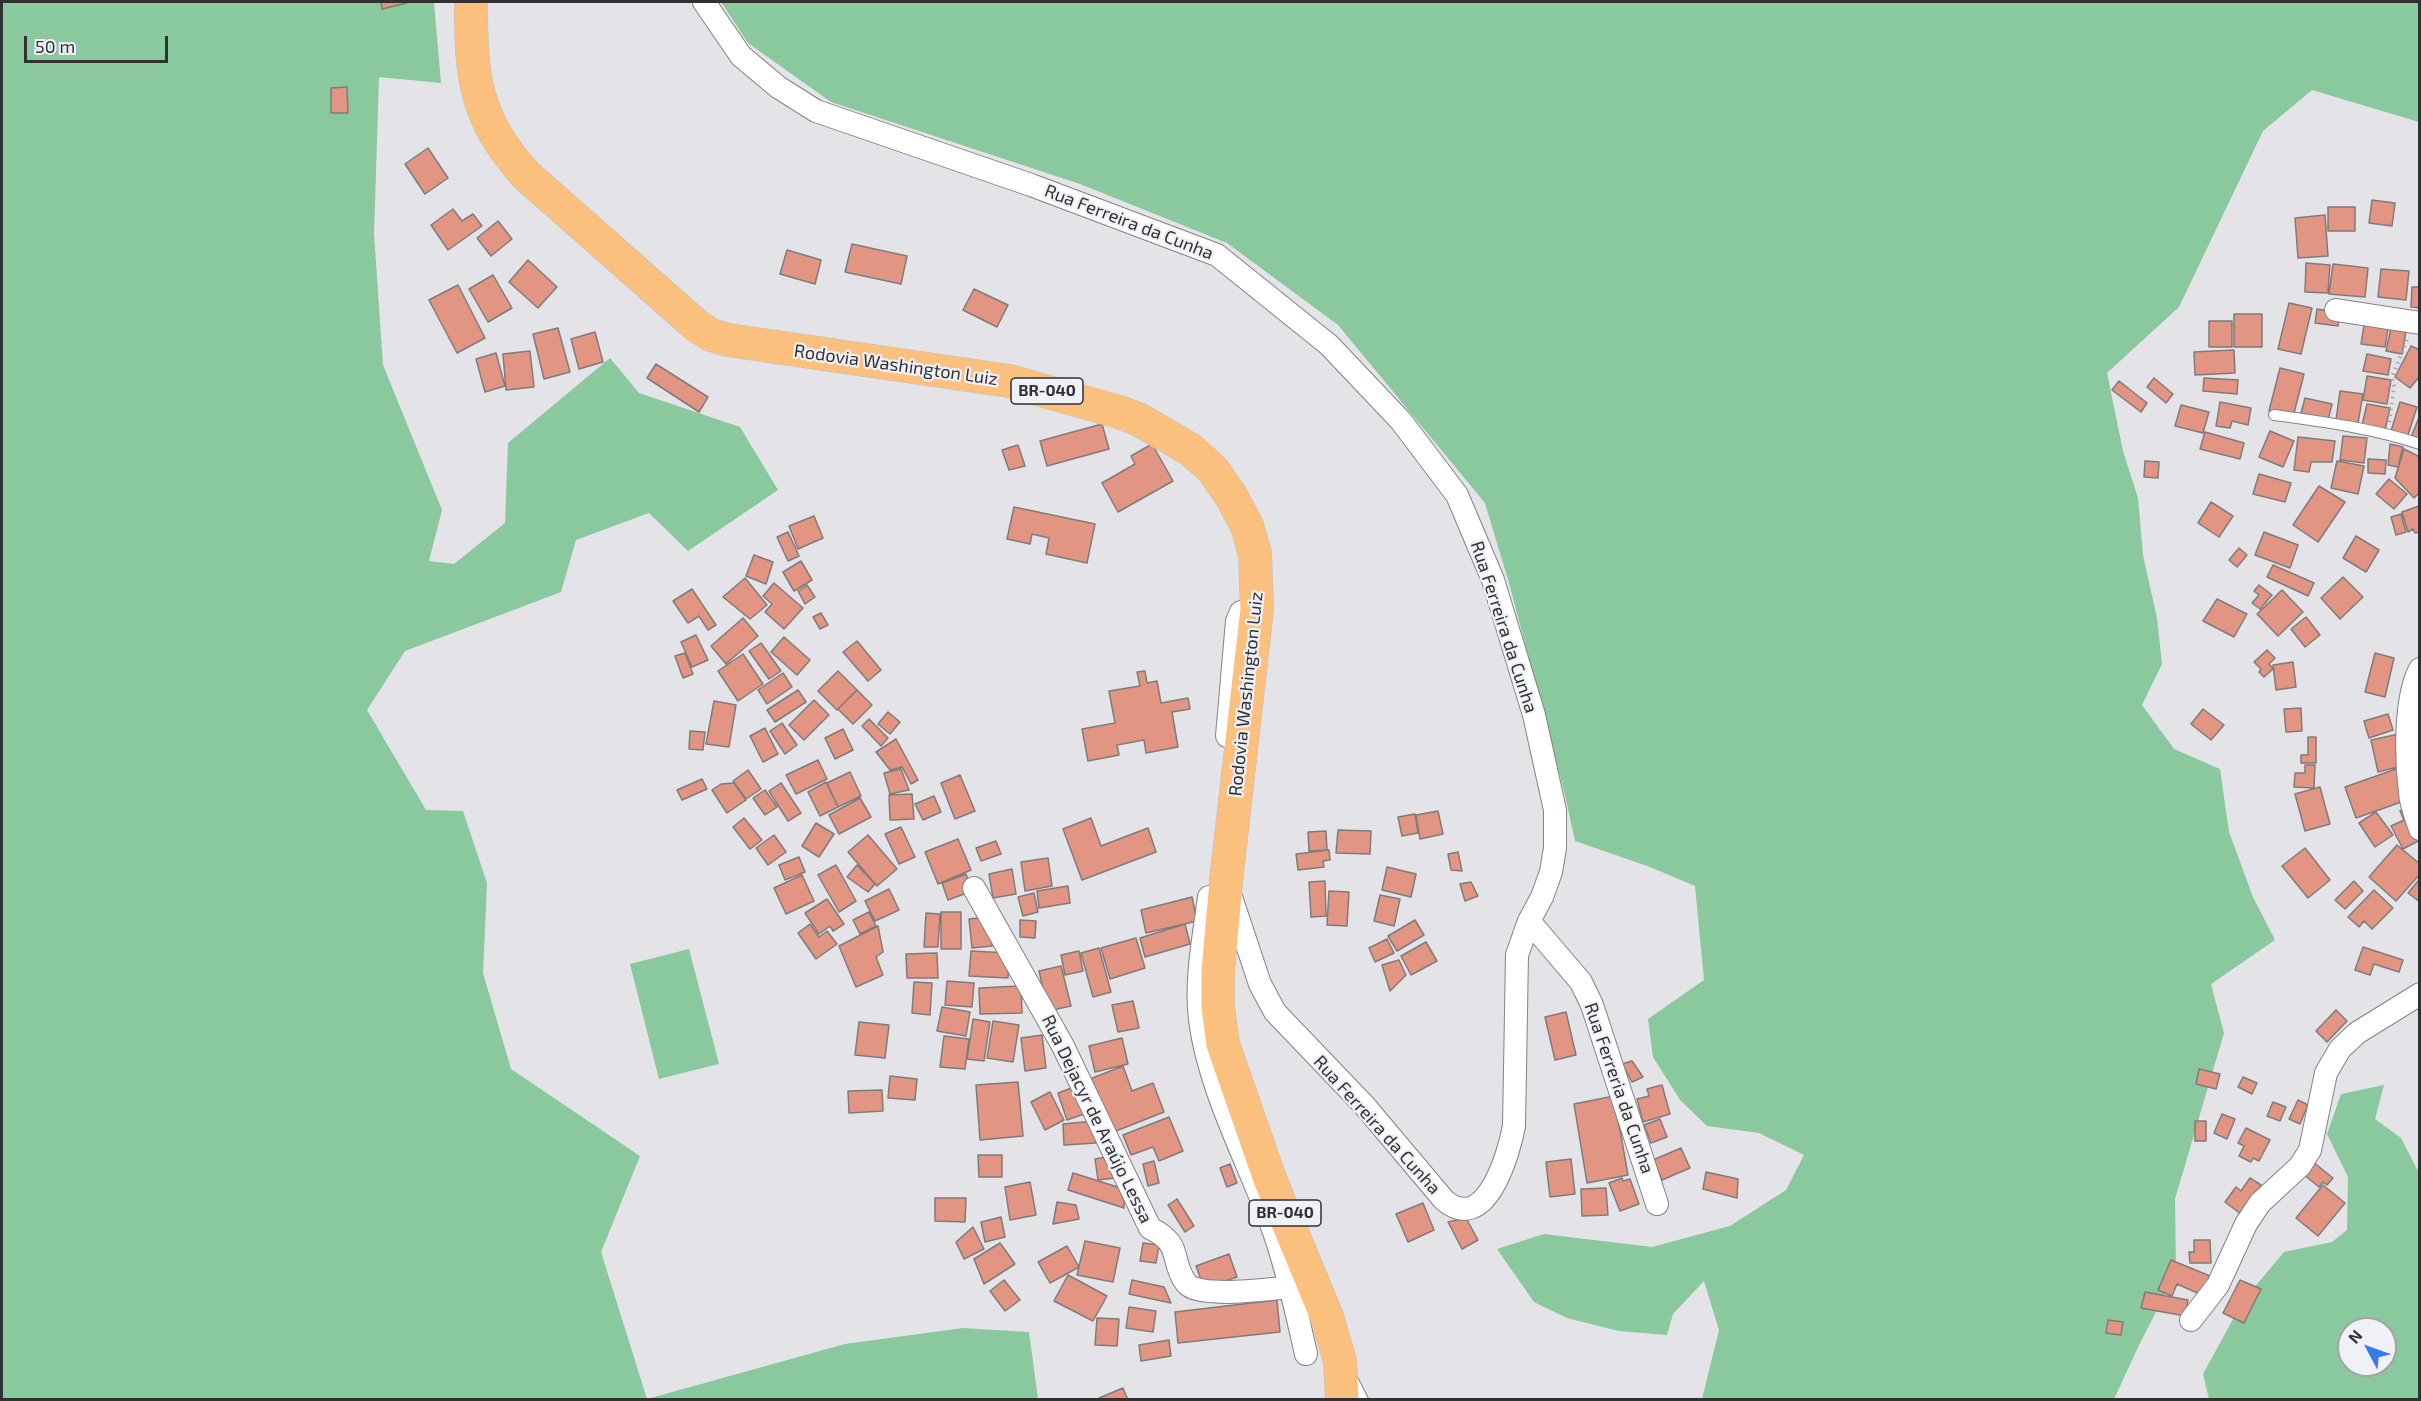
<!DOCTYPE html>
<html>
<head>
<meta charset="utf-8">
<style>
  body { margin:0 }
  #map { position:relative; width:2421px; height:1401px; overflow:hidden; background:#e3e3e8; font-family:"Exo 2",sans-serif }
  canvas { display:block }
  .frame { position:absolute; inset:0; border:3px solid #313133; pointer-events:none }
  .north { position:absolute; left:2337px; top:1317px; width:60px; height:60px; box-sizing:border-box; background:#f0f1f6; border:2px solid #a4a4a8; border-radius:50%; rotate:311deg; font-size:16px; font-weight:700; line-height:24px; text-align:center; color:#313133 }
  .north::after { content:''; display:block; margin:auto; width:21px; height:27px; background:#3a7ae8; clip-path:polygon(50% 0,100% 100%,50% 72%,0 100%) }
  .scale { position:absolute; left:24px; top:36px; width:144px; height:27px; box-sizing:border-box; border:3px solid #313133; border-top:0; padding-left:8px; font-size:18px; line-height:21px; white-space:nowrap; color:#313133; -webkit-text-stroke:4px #f0f1f6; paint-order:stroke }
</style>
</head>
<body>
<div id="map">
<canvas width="2421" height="1401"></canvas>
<div class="frame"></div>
<div class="north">N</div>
<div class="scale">50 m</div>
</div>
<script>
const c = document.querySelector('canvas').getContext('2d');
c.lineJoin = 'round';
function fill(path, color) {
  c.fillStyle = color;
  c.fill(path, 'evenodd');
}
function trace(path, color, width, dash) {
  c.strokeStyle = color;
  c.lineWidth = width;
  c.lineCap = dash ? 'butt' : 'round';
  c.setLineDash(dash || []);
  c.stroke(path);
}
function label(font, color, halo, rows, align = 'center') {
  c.font = font + ' "Exo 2",sans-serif';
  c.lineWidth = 4.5;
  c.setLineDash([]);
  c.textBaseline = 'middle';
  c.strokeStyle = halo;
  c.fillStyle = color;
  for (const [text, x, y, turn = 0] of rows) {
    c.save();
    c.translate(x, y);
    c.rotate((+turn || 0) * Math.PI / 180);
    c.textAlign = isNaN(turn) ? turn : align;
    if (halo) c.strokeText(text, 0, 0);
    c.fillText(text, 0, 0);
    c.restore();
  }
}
const green = new Path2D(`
  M2,2H434L441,83L379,77L374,234L383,365L442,510L429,561L454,564L505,523L508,443L610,358L639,393L740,427L778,490L688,551L649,513L576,540L561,592L405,651L367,710L426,810L463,811L487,883L483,973L511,1069L640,1156L601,1252L647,1399L845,1344L963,1328L1029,1332L1038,1399L2,1400Z
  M721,2H2419V122L2312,90L2263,131L2179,307L2107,373L2123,451L2138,498L2143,555L2157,618L2162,664L2142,705L2174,749L2220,769L2229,832L2253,897L2275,940L2211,984L2224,1033L2175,1199L2176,1273L2139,1345L2114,1399H1702L1719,1330L1704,1281L1673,1314L1667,1335L1619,1331L1567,1318L1534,1302L1497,1249L1544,1234L1652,1247L1730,1226L1786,1190L1804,1155L1759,1133L1707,1126L1680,1100L1653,1057L1648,1019L1704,980L1695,886L1650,867L1575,841L1565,795L1509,583L1485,503L1338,325L1227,243L1080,184L831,102L748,43Z
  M689,949L719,1064L659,1079L630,964Z
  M2384,1085L2375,1119L2401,1138L2419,1173V1399H2209L2203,1374L2243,1301L2284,1252L2332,1242L2347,1230L2348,1177L2327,1134L2341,1094ZM2349,1329H2385V1365H2349Z`);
const building = new Path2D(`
  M381,2H407V3L382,9Z
  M347,87L348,113H331V88Z
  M428,148L448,178L425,194L405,164Z
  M2372,200L2395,203L2392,226L2369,223Z
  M2328,207H2355V231H2328Z
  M453,209L462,221L473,214L482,226L448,250L431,225Z
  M2325,215L2328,256L2298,258L2295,218Z
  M498,221L512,239L491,256L477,238Z
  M852,244L907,256L901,284L845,272Z
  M787,250L821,260L815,284L780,274Z
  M528,260L557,287L538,308L509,282Z
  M2306,263L2330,265L2328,293L2305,292Z
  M2333,264L2368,268L2365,297L2329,294Z
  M2381,269L2409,271L2406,300L2378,297Z
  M493,275L512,308L488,322L469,289Z
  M458,285L485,338L457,353L429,300Z
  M2412,287H2420V308L2411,307Z
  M974,289L1008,305L997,327L963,310Z
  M2289,303L2312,308L2301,354L2278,349Z
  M2317,309L2340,313L2338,326L2315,323Z
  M2234,314H2262V347H2234Z
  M2365,319L2389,323L2385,347L2361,344Z
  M2209,321H2232V347H2209Z
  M558,328L570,372L544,379L533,334Z
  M2391,328L2406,331L2402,354L2386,351Z
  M595,332L603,362L579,369L571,339Z
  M2411,346L2420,350V376L2410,388L2395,377Z
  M2234,350L2235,373L2195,375L2194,352Z
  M530,351L534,387L506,390L503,354Z
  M496,353L505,386L485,392L476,359Z
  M2367,354L2391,359L2388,375L2363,371Z
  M656,364L708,397L699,412L647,378Z
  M2280,368L2304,374L2293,417L2269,411Z
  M2367,376L2391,380L2387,404L2363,400Z
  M2154,378L2173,394L2166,403L2147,387Z
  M2204,378L2238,380L2237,394L2203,391Z
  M2119,381L2147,403L2141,412L2112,390Z
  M2340,391L2363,394L2358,423L2336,420Z
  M2305,398L2332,404L2328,420L2301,413Z
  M2220,402L2251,408L2248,425L2232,421L2230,428L2216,426Z
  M2400,402L2417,407L2408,435L2391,431Z
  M2367,404L2390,408L2385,430L2362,425Z
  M2181,405L2209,412L2203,433L2175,426Z
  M2420,415V440L2411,437Z
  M1102,424L1109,449L1047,466L1040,441Z
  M2270,431L2294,441L2283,467L2259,457Z
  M2205,432L2244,443L2240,459L2200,449Z
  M2343,436L2367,438L2364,463L2340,460Z
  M2298,437L2335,441L2332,462H2311L2309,472L2294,470Z
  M1152,444L1173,481L1118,512L1102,483L1135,464L1131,456Z
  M2390,444L2403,447L2398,467L2388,465Z
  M1018,445L1025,466L1009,470L1002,450Z
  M2404,449L2420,457V492L2414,498L2395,478Z
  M2368,459L2386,460L2385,474L2368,473Z
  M2145,461L2159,462L2158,478L2144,477Z
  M2337,461L2364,466L2358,494L2331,488Z
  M2259,474L2291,483L2285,502L2253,494Z
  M2389,479L2407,494L2394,509L2376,494Z
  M2319,486L2345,502L2318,542L2293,525Z
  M2211,502L2233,516L2219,537L2198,523Z
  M2419,506L2420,532L2415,533L2413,529L2408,532L2402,512Z
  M1014,507L1095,524L1087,563L1046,554L1049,538L1032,534L1030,544L1007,539Z
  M2401,514L2406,532L2396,535L2391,517Z
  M814,516L823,538L798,549L789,526Z
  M788,532L799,556L788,561L777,537Z
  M2264,532L2298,545L2290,568L2255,555Z
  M2356,536L2379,550L2366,572L2343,558Z
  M2239,548L2247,555L2237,567L2229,560Z
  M754,555L773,562L766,584L746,576Z
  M801,561L812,580L794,591L783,572Z
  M2273,565L2314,583L2308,596L2267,577Z
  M2343,577L2363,597L2340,619L2321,598Z
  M745,578L767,605L750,619L723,597Z
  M774,583L803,608L784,629L765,612L772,604L763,596Z
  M807,585L815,597L805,604L798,591Z
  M2259,585L2272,595L2260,609L2252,603L2259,595L2254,591Z
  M692,589L716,625L708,630L699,616L688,623L673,601Z
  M2282,590L2303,612L2278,636L2257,614Z
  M2217,599L2247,614L2234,637L2203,621Z
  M821,613L828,625L820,629L813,617Z
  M2306,617L2320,635L2305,647L2291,629Z
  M743,618L758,636L726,664L711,646Z
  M696,635L708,660L692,667L681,642Z
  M784,637L810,660L797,675L771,652Z
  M857,641L881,670L868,681L843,652Z
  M761,643L781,671L769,679L749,651Z
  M2267,650L2275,658L2269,664L2273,669L2264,677L2259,672L2261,669L2254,662Z
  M685,653L693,674L683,678L675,656Z
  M2375,653L2394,658L2385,697L2365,692Z
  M743,654L763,684L738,701L718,671Z
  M2293,662L2296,687L2276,690L2273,665Z
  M838,671L857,690L837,710L818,691Z
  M1145,671L1147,683L1157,681L1161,703L1188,698L1190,709L1172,712L1178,747L1146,753L1144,740L1117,745L1119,755L1088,761L1082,729L1115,723L1109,691L1140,686L1137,672Z
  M783,673L792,687L767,704L758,690Z
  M798,690L806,702L775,722L767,710Z
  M857,690L872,705L853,724L838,709Z
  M814,700L829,715L804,740L789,725Z
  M714,701L736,705L729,747L706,744Z
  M2301,708L2302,731L2286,732L2284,709Z
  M2203,709L2224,725L2211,740L2191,724Z
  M888,712L900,722L890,734L878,724Z
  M2388,714L2393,730L2369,738L2364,721Z
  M869,719L888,738L881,746L862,726Z
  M782,723L797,745L785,754L770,731Z
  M765,728L778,754L763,762L750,736Z
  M843,729L853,750L835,759L825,738Z
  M690,731L705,732L703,750L689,749Z
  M2399,734L2406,765L2378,772L2371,740Z
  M2308,737H2316V763H2301V755H2308Z
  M896,739L918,780L911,784L902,767L890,770L876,752Z
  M818,760L827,779L796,794L786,775Z
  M2305,765H2315L2314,788L2294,787L2295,773H2305Z
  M901,769L909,790L890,794L884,773Z
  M2396,769L2407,800L2356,818L2345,787Z
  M748,770L761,789L746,799L733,781Z
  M850,772L861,796L838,807L827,783Z
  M960,775L975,811L955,819L941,783Z
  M702,779L707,789L682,800L677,790Z
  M826,782L838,807L820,816L808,792Z
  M734,783L746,800L727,813L712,790L721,784Z
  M781,783L801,813L788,821L769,791Z
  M2320,787L2330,824L2305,831L2295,794Z
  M765,790L777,807L765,815L753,798Z
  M912,794L914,819L890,820L889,795Z
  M934,796L941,812L923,820L915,804Z
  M860,798L871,817L839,834L829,815Z
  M2406,808L2420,835V840L2403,849L2391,826L2404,820L2400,811Z
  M1438,811L1443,834L1420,839L1416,815Z
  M2376,812L2393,835L2375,847L2359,823Z
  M1415,814L1418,833L1402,836L1398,817Z
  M744,818L762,840L750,849L733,827Z
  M1091,818L1101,846L1148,828L1156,852L1082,880L1063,829Z
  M816,823L834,834L819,857L802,846Z
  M901,827L915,857L899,864L885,834Z
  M1338,830L1371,831L1370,854L1336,853Z
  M1326,831L1327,850L1309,851L1308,832Z
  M774,835L786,852L768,865L756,848Z
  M868,835L897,869L877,886L848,852Z
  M958,839L971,870L938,884L925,852Z
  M996,841L1001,854L981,861L976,848Z
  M2397,845L2420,864V874L2396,901L2369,877Z
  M2305,848L2330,880L2308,898L2282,866Z
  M1329,850L1330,860L1323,861L1324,867L1298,870L1296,854Z
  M1458,852L1462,871L1451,870L1448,854Z
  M799,857L805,872L785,880L779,865Z
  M1048,858L1052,886L1025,891L1021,862Z
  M836,865L856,901L839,912L818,875Z
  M857,865L875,884L868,892L847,877Z
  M1387,867L1416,874L1411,897L1382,890Z
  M1012,869L1016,894L993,898L989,874Z
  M966,874L972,891L948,900L942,883Z
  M802,875L814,901L786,914L774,888Z
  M1325,881L1326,916L1311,917L1309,882Z
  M2354,881L2363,891L2345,909L2335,900Z
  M2418,881L2420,882V902L2408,893Z
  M1471,882L1478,896L1465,901L1460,884Z
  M1068,886L1070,903L1039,908L1037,891Z
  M889,889L899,910L875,921L865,901Z
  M2374,890L2393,908L2372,929L2364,921L2359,927L2348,917Z
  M1329,891L1349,892L1347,926L1327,925Z
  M1034,893L1038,912L1023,916L1018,897Z
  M1380,895L1400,899L1394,926L1374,921Z
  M1192,897L1197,921L1146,933L1141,910Z
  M827,899L844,924L833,931L830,926L819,934L805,913Z
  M869,912L876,926L860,934L853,920Z
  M941,912H961V949H941Z
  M926,913L940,914L938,947H924Z
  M989,917L992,946L972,948L969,919Z
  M1020,920L1036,921L1035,938L1020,937Z
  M1415,920L1424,935L1397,951L1388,936Z
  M810,924L819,937L827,931L837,944L816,959L798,933Z
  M1185,924L1190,944L1145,957L1140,938Z
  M878,926L883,952L876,957L883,975L856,987L839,946Z
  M1136,938L1145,968L1110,979L1101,948Z
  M1387,939L1394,953L1375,962L1369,948Z
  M1426,942L1437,961L1411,975L1401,956Z
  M2363,947L2403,960L2399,972L2374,964L2370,975L2355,970Z
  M1099,948L1111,992L1093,997L1081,953Z
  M971,951L1009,953L1008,978L969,976Z
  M1079,951L1083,971L1065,975L1061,955Z
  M937,953L938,978H907L906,954Z
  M1399,960L1406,975L1390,991L1382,965Z
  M1061,966L1071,1006L1048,1011L1039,971Z
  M947,981L974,983L972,1007L945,1005Z
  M914,982L932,983L930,1015L912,1013Z
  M1021,986L1022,1013L980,1014L979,988Z
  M1133,1001L1139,1028L1118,1032L1112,1005Z
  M942,1007L970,1012L966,1036L937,1031Z
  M2336,1010L2347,1021L2327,1042L2316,1031Z
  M1566,1012L1576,1055L1555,1060L1545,1017Z
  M973,1019L990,1022L984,1061L967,1059Z
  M993,1021L1019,1025L1013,1062L987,1058Z
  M859,1022L889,1025L885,1058L855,1055Z
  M1042,1035L1046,1068L1025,1071L1021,1038Z
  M944,1036L969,1039L965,1069L940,1067Z
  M1122,1038L1128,1064L1095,1072L1089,1046Z
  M1632,1061L1643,1077L1632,1082L1622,1064Z
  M1123,1066L1132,1091L1153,1083L1164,1112L1111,1133L1090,1079Z
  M2199,1069L2220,1074L2216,1089L2196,1084Z
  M890,1076L917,1079L915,1100L888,1098Z
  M2243,1077L2257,1083L2252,1094L2238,1087Z
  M1018,1082L1023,1136L980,1140L976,1085Z
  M1662,1085L1670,1114L1643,1122L1637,1099L1649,1096L1647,1089Z
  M1077,1086L1087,1113L1067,1120L1058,1093Z
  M882,1090L883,1111L849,1113L848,1091Z
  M1050,1092L1064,1120L1045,1130L1031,1102Z
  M1614,1096L1628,1175L1587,1183L1574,1104Z
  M2298,1100L2308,1105L2300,1124L2289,1119Z
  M2273,1102L2286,1107L2280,1121L2267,1116Z
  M2222,1114L2235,1119L2227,1139L2214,1133Z
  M1169,1117L1183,1151L1159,1161L1153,1147L1131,1155L1123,1135Z
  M1660,1119L1667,1137L1651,1143L1644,1125Z
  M1095,1121L1096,1143L1064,1145L1063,1124Z
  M2195,1121H2206V1141H2195Z
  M2246,1128L2270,1140L2259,1161L2253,1158L2251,1162L2239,1156L2244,1146L2238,1143Z
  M1681,1148L1690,1168L1662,1180L1653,1160Z
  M978,1155H1002V1177H979Z
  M1113,1156L1115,1178L1098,1180L1095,1159Z
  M1571,1159L1575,1194L1550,1197L1546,1162Z
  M1154,1161L1159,1183L1148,1186L1143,1164Z
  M2313,1162L2333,1178L2327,1185L2323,1182L2319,1187L2303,1174Z
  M1230,1164L1237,1183L1227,1187L1220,1168Z
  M1706,1172L1738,1179L1737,1198L1703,1189Z
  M1073,1173L1124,1189V1208L1068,1190Z
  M1622,1178L1623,1181L1630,1179L1639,1204L1620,1211L1609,1183Z
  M2250,1178L2261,1185L2241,1214L2225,1202L2236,1187L2241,1191Z
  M1030,1182L1036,1215L1010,1220L1005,1187Z
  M2323,1185L2345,1203L2318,1236L2296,1218Z
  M1606,1188L1608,1215L1582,1216L1581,1189Z
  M935,1198H966L965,1222L935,1221Z
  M1177,1199L1194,1226L1185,1232L1168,1205Z
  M1057,1202L1076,1205L1079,1219L1053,1224Z
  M1423,1203L1434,1230L1408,1242L1396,1214Z
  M1001,1217L1005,1237L985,1242L981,1222Z
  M1466,1218L1478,1240L1462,1249L1448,1222Z
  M973,1227L984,1249L964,1259L956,1242Z
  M2194,1240H2210L2211,1263H2190L2189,1252H2194Z
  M1085,1241L1120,1248L1113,1282L1077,1275Z
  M1000,1243L1015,1264L984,1284L974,1259Z
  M1143,1243L1159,1245L1156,1263L1140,1261Z
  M1067,1246L1079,1267L1050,1283L1038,1262Z
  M1229,1254L1237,1277L1204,1288L1196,1266Z
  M2171,1260L2210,1276L2202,1295L2177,1284L2172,1296L2158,1290Z
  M1068,1275L1107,1296L1093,1321L1054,1301Z
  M1004,1280L1020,1300L1005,1311L990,1291Z
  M1132,1280L1164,1287L1171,1303L1129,1294Z
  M2240,1280L2261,1289L2244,1323L2223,1313Z
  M2145,1292L2188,1300L2185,1316L2141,1308Z
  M1277,1300L1280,1332L1178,1343L1175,1312Z
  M1129,1307L1156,1311L1153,1332L1126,1328Z
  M1097,1318L1119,1319L1117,1346L1095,1345Z
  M2108,1320L2123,1322L2121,1335L2106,1333Z
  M1169,1340L1171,1356L1141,1361L1139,1345Z
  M1123,1388L1128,1400H1100L1099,1398Z`);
const path = new Path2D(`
  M2389,422L2394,388L2392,377L2407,340`);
const lane = new Path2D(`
  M2274,415C2324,422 2372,428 2420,444
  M1351,1376L1363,1400`);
const street = new Path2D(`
  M704,2L741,56L778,87L816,111L1031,185L1217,255L1329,345L1401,421L1457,495L1493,580L1534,715L1555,810V848L1551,872L1542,897L1529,921L1517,955L1514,1126C1509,1153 1486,1236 1444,1200L1364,1105L1275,1012L1260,984L1230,894
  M2336,310L2420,323
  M2420,669C2404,699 2406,760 2410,793C2411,805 2416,817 2420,829
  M1227,736L1237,621L1241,612L1257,609
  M974,888L1063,1046L1150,1228C1184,1245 1169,1259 1186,1283C1197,1299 1271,1289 1290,1287
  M1209,897C1204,937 1195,979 1200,1020C1209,1092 1251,1166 1275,1235C1288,1273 1297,1314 1306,1354
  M1529,921L1581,982L1592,1005L1657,1204
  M2191,1320L2218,1285L2246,1224L2260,1203L2300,1166L2310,1150L2326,1073L2340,1049L2357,1033L2420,994`);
const highway = new Path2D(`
  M471,2C471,76 474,119 527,176L697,326L711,335L728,340L1009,381L1119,412L1138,419L1191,450L1213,470L1231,496L1247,526L1255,554L1257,609L1226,881L1218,972V1007L1223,1044L1270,1179L1327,1317L1340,1361L1342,1400`);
const shields = [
  [1047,391,72],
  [1285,1213,72]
];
const shieldNames = [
  ["BR-040",1047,391],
  ["BR-040",1285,1213]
];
const streetNames = [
  ["Rua Ferreira da Cunha",1129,222,21],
  ["Rodovia Washington Luiz",896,365,8],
  ["Rua Ferreira da Cunha",1504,627,72],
  ["Rodovia Washington Luiz",1246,694,-84],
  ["Rua Ferreria da Cunha",1619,1088,71],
  ["Rua Dejacyr de Araújo Lessa",1097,1119,64],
  ["Rua Ferreira da Cunha",1377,1125,48]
];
fill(green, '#8ac89e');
fill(building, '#e29583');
trace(building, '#807b7a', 1.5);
trace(lane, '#828287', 12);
trace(street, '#828287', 24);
trace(highway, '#c1c1c2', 34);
trace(path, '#a7a7ab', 4, [1.5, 4.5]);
trace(lane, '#fff', 10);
trace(street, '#fff', 22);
trace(highway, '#fbbf7e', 33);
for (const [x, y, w] of shields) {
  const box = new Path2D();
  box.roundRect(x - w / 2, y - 13, w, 26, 4.5);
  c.fillStyle = '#f0f1f6';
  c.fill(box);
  trace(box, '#313133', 1.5);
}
label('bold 16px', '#313133', null, shieldNames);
label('18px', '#313133', '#f0f1f6', streetNames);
</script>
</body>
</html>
